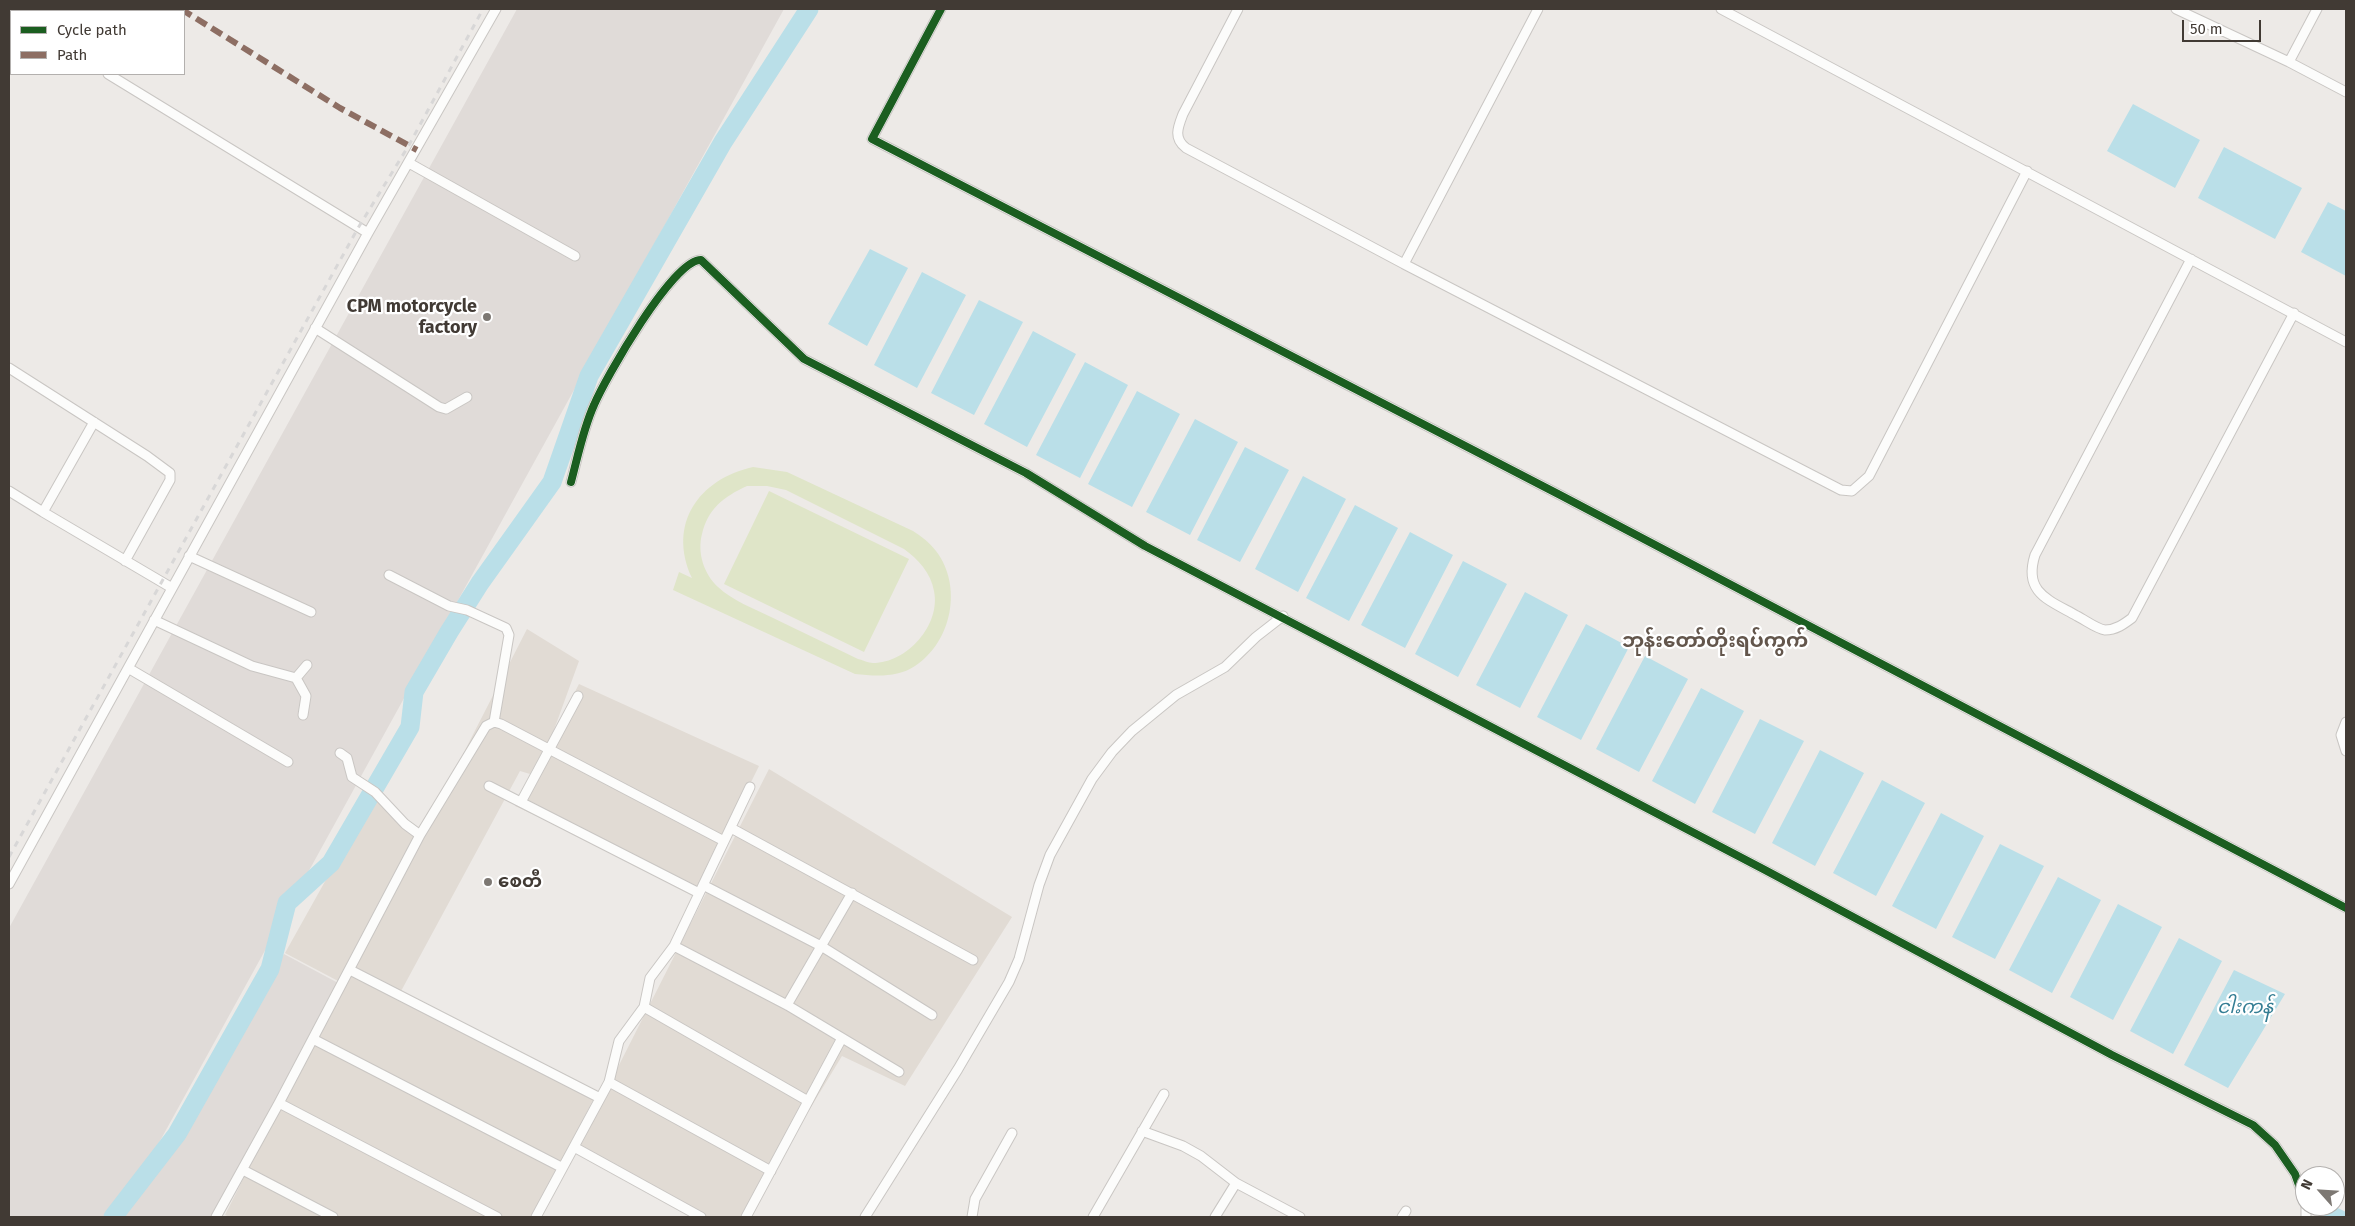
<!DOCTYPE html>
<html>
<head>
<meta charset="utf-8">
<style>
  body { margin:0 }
  #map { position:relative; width:2355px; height:1226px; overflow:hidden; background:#edeae7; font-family:"Fira Sans",sans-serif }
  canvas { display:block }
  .frame { position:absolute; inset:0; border:10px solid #413a34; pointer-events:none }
  .legend { position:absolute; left:10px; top:10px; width:175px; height:65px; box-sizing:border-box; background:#fff; border:1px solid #b3b0ae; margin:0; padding:6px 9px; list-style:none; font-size:15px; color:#413a34 }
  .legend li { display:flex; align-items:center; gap:10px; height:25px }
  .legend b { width:25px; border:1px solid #b3b0ae }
  .north { position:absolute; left:2295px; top:1166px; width:50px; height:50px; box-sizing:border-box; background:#fff; border:1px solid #b3b0ae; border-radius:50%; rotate:296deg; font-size:14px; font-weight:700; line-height:20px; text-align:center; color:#413a34 }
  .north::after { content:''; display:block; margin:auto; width:18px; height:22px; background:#7d7873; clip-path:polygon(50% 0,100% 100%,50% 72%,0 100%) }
  .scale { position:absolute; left:2182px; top:20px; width:79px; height:22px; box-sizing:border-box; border:2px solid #413a34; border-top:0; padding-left:6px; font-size:15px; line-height:18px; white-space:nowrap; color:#413a34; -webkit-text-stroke:4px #fff; paint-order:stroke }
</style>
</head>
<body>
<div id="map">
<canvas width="2355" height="1226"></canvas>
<div class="frame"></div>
<ul class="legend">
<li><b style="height:6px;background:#1b5e20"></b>Cycle path</li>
<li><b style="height:6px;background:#8d6e63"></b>Path</li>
</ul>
<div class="north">N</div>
<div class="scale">50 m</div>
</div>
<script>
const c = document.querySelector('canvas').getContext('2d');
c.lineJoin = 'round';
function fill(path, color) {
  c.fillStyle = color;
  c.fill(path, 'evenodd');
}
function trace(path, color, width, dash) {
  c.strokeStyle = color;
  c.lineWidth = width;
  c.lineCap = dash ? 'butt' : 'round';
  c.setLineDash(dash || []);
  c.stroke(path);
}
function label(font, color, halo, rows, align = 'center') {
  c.font = font + ' "Fira Sans","Noto Sans Myanmar",sans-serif';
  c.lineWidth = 4.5;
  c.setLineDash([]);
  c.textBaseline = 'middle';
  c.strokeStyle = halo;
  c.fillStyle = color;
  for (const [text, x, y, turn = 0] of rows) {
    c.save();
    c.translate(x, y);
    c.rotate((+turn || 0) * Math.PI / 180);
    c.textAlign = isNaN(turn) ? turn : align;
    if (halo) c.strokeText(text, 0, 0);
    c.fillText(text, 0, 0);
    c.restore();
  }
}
const residential = new Path2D(`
  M527,629L579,661L551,738L579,684L759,766L697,891L515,806L545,747L530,774L520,771L400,993L353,969Z
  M769,769L1012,917L905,1086L842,1056L744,1217H690L578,1146Z
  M375,792L421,831L340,982L285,953Z
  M351,975L594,1098L534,1217H230L225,1215L282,1102Z`);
const industrial = new Path2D(`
  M517,9H784L118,1217H9V928Z
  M284,954L340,984L215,1217H123Z`);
const green = new Path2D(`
  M753,467L787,472L913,531C921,536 929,542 936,551C963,586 952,642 915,666C897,678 875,676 855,674L673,590L679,572L692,578C667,524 699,479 753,467ZM747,486H767L786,490L904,549C918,559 931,573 934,591C941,625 907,663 873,663C868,663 863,660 858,659C829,645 800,631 771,617C753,608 733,601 718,587C704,574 697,553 702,534C708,509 723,497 747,486Z
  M769,491L909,559L864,652L724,584Z`);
const water = new Path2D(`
  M2133,104L2200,140L2175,188L2107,151Z
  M2224,147L2302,188L2275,239L2198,198Z
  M2328,202L2346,211V276L2301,252Z
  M870,249L908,268L867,346L828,324Z
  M922,272L966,295L917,388L874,365Z
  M979,300L1023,322L974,415L931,393Z
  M1033,331L1076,354L1027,447L984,424Z
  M1085,362L1128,385L1080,478L1036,455Z
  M1137,391L1180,414L1132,507L1088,484Z
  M1195,419L1238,442L1190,535L1146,512Z
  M1245,447L1289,470L1240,562L1197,540Z
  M1303,476L1346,499L1298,592L1255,569Z
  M1355,505L1398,528L1349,621L1306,598Z
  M1410,532L1453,555L1405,648L1361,625Z
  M1463,561L1507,584L1458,677L1415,654Z
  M1525,592L1568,615L1520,708L1476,685Z
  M1586,624L1629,647L1581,740L1537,717Z
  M1645,656L1688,679L1639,772L1596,749Z
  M1701,688L1744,711L1695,804L1652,781Z
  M1760,719L1804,741L1755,834L1712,812Z
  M1820,750L1864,773L1815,866L1772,843Z
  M1882,780L1925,803L1876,896L1833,873Z
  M1941,813L1984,836L1936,929L1892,906Z
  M2000,844L2044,866L1995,959L1952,937Z
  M2058,877L2101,900L2052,993L2009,970Z
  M2118,904L2162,927L2113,1020L2070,997Z
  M2179,938L2222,961L2173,1054L2130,1031Z
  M2234,970L2285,994L2228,1088L2184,1065Z
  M2328,1206H2334L2346,1212V1217H2323Z`);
const river = new Path2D(`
  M113,1217L177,1134L270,969L287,903L331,863L410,727L414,692L449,632L480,583L552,482L589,376L723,142L809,9`);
const street = new Path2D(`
  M941,9L872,139L1562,496L2346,908
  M1238,9L1183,114C1178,127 1173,138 1186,148L1404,264L1538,9
  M1721,9L2346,342
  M2176,9L2289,62L2346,92
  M9,12L11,14
  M2289,62L2317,9
  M108,74L368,233
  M409,163L575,256
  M2191,259L2035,555C2023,593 2049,600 2077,616C2085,620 2097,629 2105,630C2116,630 2124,624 2132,618L2294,313
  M1404,264L1841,490L1852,491L1869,476L2027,171
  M315,328L439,407L446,409L467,397
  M9,368L147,456L170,473V480L125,561
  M94,422L43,512L172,588
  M571,482C578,456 583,429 594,405C605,379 673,259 701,260L804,359L1026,473L1145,546L1765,870L2112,1055L2253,1125L2275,1145L2295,1174L2305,1202
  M9,491L43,512
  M189,556L311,612
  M389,575L449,606L467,610L506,628L509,635L494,722
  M154,620L252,666L296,678L307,665
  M128,668L288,762
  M296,678L306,696L303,715
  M2346,722L2341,735L2346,751
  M340,753L347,758L352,777L375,792L405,824L420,835
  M489,786L699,893
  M521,802L578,696
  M731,828L973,960
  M9,884L368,233L496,9
  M703,885L821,946L932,1015
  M674,946L787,1005L899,1072
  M350,970L600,1098
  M787,1005L852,893
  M644,1007L808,1101
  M313,1039L561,1167
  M609,1082L771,1171
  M279,1103L497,1217
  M1142,1131L1183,1146L1201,1156L1236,1183
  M574,1147L701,1217
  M243,1170L333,1217
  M2306,1206V1217
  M216,1217L279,1103L420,835L486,726L494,722L501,724L724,841
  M536,1217L609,1082L619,1041L644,1007L650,978L674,946L750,787
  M746,1217L842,1038
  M865,1217L958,1069L1009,982L1019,959L1039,885L1050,855L1092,779L1112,752L1132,731L1176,695L1225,667L1256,637L1283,616
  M972,1217L975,1199L1012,1133
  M1093,1217L1164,1094
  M1215,1217L1236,1183L1300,1217
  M1402,1217L1406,1211`);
const rail = new Path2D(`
  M9,857L358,228L409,145L483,9`);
const quiet = new Path2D(`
  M181,9L340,108L417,150`);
const cycleway = new Path2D(`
  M941,9L872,139L1562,496L2346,908
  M571,482C578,456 583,429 594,405C605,379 673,259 701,260L804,359L1026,473L1145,546L1765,870L2112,1055L2253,1125L2275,1145L2295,1174L2305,1202`);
const markers = [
  [487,317,5,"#7d7873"],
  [488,882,5,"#7d7873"]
];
const poiNames = [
  ["CPM motorcycle",477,307],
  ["factory",477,328],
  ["စေတီ",498,882,"left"]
];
const waterNames = [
  ["ငါးကန်",2245,1008]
];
const quarterNames = [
  ["ဘုန်းတော်တိုးရပ်ကွက်",1715,641]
];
fill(residential, '#e1dbd4');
fill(industrial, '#e0dbd8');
fill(green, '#dfe5c8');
fill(water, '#badfe8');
trace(river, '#badfe8', 19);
trace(street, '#c9c6c3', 11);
trace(street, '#fcfcfb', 9);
trace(rail, '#d8d7d7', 3, [6, 6]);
trace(quiet, '#8d6e63', 6, [12, 6]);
trace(cycleway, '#1b5e20', 8);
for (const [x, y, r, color] of markers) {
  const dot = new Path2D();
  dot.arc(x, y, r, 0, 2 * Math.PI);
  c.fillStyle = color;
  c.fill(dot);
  trace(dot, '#fff', 2);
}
label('bold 18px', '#413a34', '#fff', poiNames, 'right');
label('italic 19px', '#347e94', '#fff', waterNames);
label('bold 20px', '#63564c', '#fff', quarterNames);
</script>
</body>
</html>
